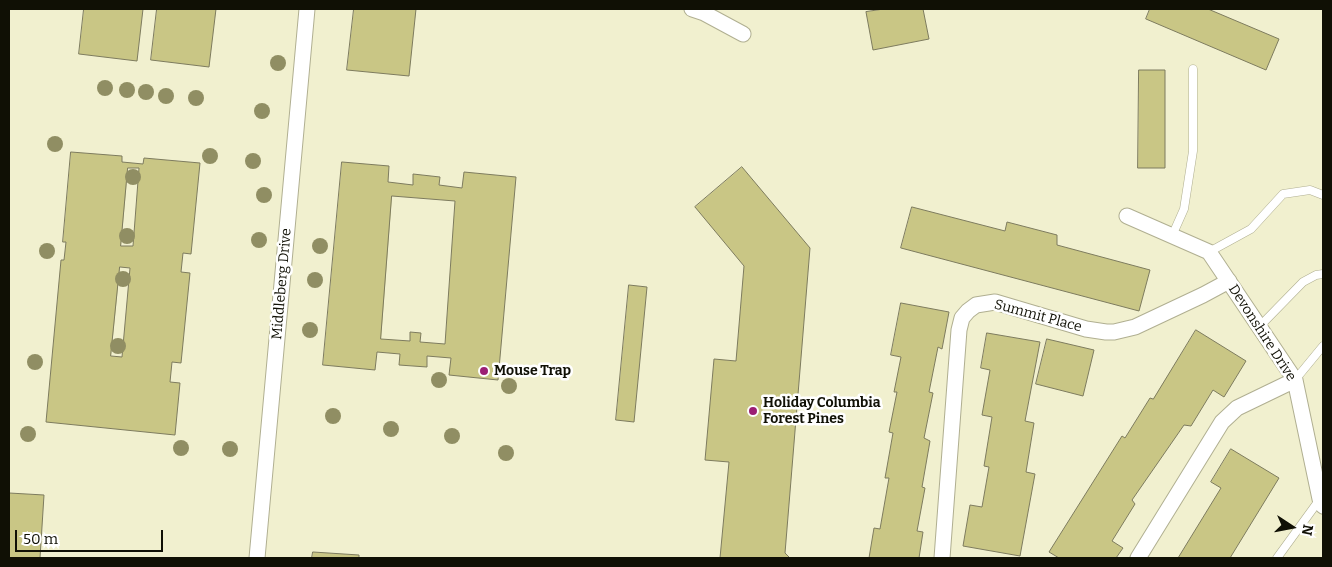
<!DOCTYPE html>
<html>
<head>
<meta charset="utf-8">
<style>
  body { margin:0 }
  #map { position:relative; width:1332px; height:567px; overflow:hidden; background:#f1f0cf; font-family:Bitter,serif }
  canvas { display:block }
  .frame { position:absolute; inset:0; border:10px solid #101005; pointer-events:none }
  .north { position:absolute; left:1267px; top:502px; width:50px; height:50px; -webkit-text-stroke:4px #fff; paint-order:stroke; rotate:101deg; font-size:14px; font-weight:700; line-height:20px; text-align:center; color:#101005 }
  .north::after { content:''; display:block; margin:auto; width:18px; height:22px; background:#101005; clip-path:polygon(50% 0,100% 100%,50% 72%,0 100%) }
  .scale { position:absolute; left:15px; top:530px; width:148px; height:22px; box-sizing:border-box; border:2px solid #101005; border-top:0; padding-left:6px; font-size:15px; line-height:18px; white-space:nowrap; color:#101005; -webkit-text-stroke:4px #fff; paint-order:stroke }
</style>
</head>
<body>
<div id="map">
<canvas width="1332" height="567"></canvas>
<div class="frame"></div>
<div class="north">N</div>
<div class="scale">50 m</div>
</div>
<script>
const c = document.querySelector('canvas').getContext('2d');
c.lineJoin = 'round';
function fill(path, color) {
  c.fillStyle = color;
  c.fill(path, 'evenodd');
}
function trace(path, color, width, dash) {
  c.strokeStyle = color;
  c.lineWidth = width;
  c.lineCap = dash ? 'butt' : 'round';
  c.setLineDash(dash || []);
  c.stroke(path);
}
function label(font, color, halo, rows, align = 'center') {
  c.font = font + ' Bitter,serif';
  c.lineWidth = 5;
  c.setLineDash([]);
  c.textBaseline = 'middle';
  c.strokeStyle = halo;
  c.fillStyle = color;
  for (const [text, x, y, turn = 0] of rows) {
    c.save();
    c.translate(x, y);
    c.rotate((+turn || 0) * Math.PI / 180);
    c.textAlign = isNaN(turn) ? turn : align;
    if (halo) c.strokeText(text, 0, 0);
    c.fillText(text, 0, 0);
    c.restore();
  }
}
const building = new Path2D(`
  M84,9H143L137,61L79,54Z
  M157,9H216L209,67L151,60Z
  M354,9H416L409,76L347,70Z
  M884,9H923L929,39L873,50L866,12Z
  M1150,9H1208L1279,39L1266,70L1146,19Z
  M1139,70H1165V168H1138Z
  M71,152L122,156V162L143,164L144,158L200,163L191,254L183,253L181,272L190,273L181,363L172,362L170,382L180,383L175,435L46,422L61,260H64L66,242H63ZM128,168H139L133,246H121ZM120,267L130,268L122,357L111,356Z
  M342,162L389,166L388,182L413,185V174L440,177L439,185L462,188L464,172L516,177L498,380L449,375L451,358L427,356V367L399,365L400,354L377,352L375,370L323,365ZM392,196L455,201L445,344L420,342L421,333L410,332V341L381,339Z
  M742,167L810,248L785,553L790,558H720L729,462L705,460L714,359L736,361L744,266L695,207Z
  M912,207L1005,231L1007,222L1057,235V245L1150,270L1139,311L901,248Z
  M629,285L647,287L634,422L616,420Z
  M901,303L949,312L942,349L938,347L929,392L933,393L924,438L930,441L922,487L925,488L917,531L923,532L919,558H869L874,528L880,529L889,478H885L893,433L889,432L897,392H894L901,357L891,355Z
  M1196,330L1246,361L1224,397L1213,390L1191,426L1184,425L1132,500L1135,504L1112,541L1123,548L1116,558H1059L1049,552L1122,436L1125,438L1150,398L1153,399Z
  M987,333L1040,342L1025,421L1034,423L1026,472L1035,474L1020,556L963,546L970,505L982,507L989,467L984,466L992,417L982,415L990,370L981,368Z
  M1047,339L1094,350L1083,396L1036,384Z
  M1231,449L1279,478L1230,558H1178L1221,488L1211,482Z
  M9,493L44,495L40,558H9Z
  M313,552L359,555V558H312Z`);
const lane = new Path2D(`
  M1172,236L1184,209L1193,151V69
  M1209,252L1251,229L1283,194L1310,190L1323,195
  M1259,327L1303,282L1316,275L1323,274
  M1295,380L1323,346
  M1277,558L1320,499`);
const street = new Path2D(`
  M692,9L704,13L743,34
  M1127,216L1209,252L1295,380L1320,499L1323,506
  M257,558L307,9
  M942,558L959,330L962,318L968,311L976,305L995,302L1086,329L1106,332H1114L1135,327L1203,295L1229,281
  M1138,558L1222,422L1237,408L1295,380`);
const trees = [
  [278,63],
  [105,88],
  [127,90],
  [146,92],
  [166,96],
  [196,98],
  [262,111],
  [55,144],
  [210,156],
  [253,161],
  [133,177],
  [264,195],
  [127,236],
  [259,240],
  [320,246],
  [47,251],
  [123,279],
  [315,280],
  [310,330],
  [118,346],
  [35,362],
  [439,380],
  [509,386],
  [333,416],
  [391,429],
  [28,434],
  [452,436],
  [181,448],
  [230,449],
  [506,453]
];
const markers = [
  [484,371,5,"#9b1e74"],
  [753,411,5,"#9b1e74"]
];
const streetNames = [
  ["Middleberg Drive",282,284,-85],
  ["Summit Place",1038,316,15],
  ["Devonshire Drive",1262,333,57]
];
const poiNames = [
  ["Mouse Trap",494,371],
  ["Holiday Columbia",763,403],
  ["Forest Pines",763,419]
];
fill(building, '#c9c685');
trace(building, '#7d7b5e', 1);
trace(lane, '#b0af91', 9);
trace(street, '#b0af91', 17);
trace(lane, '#fff', 8);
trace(street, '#fff', 15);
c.fillStyle = '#908e63';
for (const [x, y] of trees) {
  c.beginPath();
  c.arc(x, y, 8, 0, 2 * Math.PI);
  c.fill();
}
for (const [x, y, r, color] of markers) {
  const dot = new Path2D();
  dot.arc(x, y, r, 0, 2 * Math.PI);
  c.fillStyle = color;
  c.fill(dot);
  trace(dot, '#fff', 2);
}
label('14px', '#101005', '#fff', streetNames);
label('bold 14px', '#101005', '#fff', poiNames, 'left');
</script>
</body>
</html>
